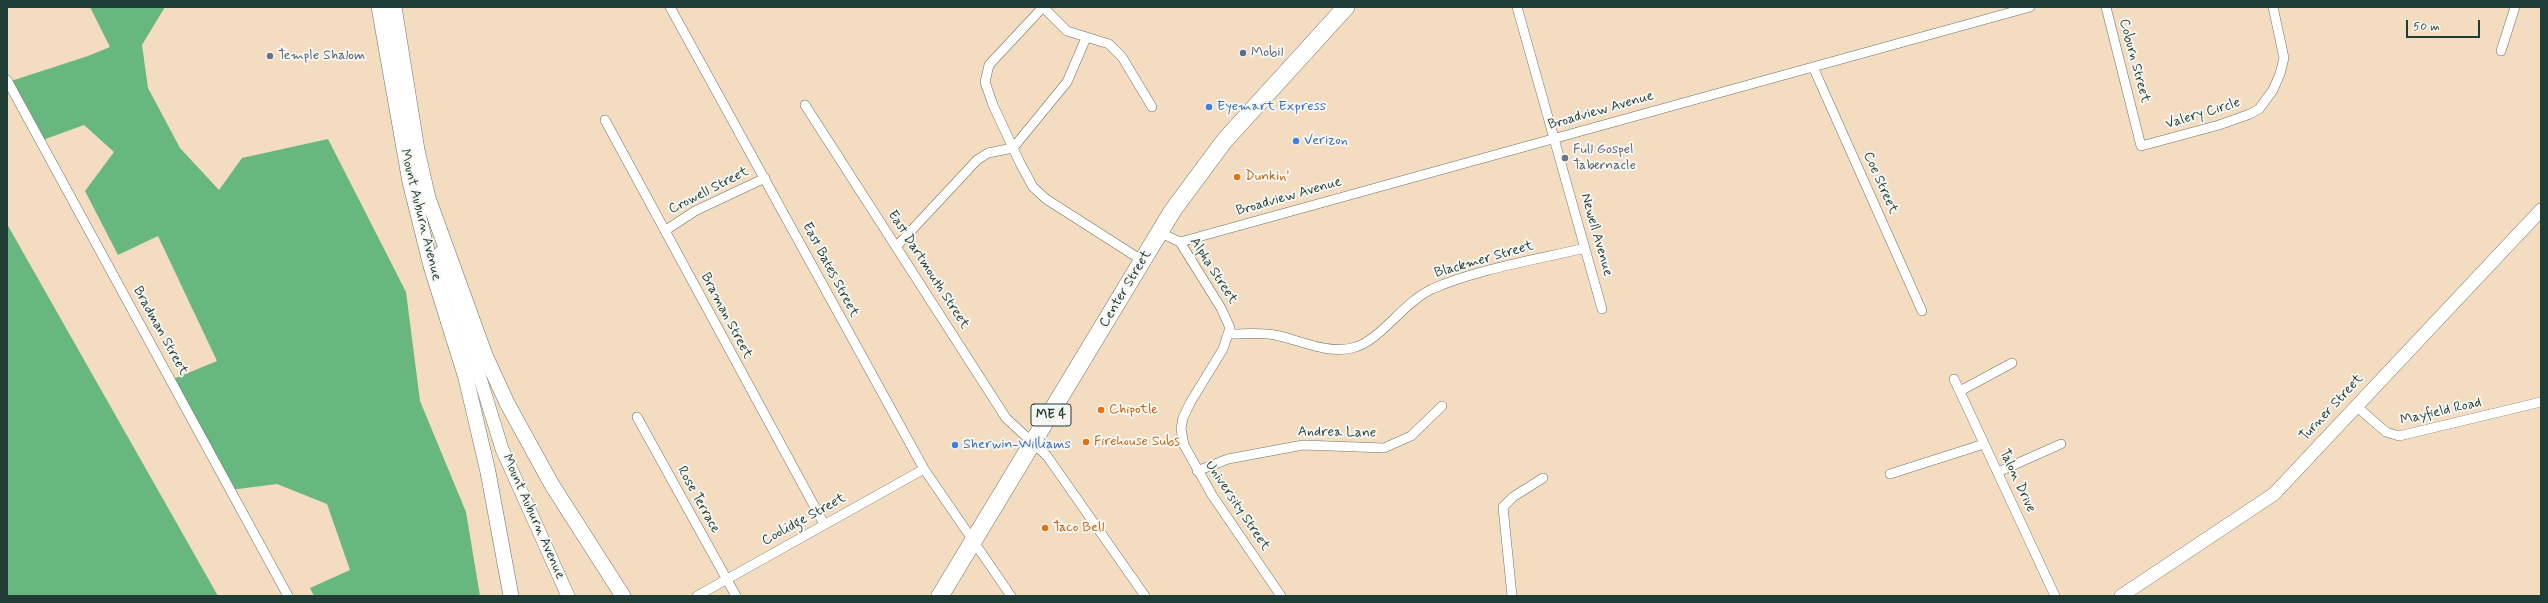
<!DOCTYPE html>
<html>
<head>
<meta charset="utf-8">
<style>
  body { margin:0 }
  #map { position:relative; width:2548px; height:603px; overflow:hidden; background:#f4dcc1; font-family:Mynerve,sans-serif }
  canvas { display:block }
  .frame { position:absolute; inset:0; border:8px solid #1f3d34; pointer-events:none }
  .scale { position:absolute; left:2406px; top:20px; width:74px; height:18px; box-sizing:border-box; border:2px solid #1f3d34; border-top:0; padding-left:5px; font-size:12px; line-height:14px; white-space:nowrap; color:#1f3d34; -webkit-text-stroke:3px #f6f6f2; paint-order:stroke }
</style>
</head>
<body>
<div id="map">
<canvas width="2548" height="603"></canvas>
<div class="frame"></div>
<div class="scale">50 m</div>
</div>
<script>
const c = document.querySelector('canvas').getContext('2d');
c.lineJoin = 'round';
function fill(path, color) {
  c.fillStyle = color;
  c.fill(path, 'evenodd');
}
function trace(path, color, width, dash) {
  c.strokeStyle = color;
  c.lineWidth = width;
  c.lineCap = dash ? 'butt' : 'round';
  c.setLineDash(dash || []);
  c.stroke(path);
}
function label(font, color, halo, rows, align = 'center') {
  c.font = font + ' Mynerve,sans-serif';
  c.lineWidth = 4;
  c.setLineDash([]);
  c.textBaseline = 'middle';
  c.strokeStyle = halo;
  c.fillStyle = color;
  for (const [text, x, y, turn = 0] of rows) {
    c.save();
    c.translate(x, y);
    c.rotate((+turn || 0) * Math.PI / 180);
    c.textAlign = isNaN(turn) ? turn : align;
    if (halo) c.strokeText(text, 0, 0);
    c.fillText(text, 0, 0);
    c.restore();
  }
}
const forest = new Path2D(`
  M90,7H165L142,45L148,88L180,148L219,190L242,158L328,139L406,292L420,401L466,512L480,596H314L310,588L350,570L327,504L277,484L230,490L171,380L217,361L158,236L118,255L85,191L114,152L84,125L40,141L8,82L88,56L110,47Z
  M7,224L218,596H7Z`);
const street = new Path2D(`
  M670,7L924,469L1011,596
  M1043,7L989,65L985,82L993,105L1020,163L1033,187L1046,199L1143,261
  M1043,7L1067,31L1109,44L1122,57L1152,107
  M1517,7L1602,309
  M2106,7L2141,146L2219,125L2250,114L2259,109L2273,90L2280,74L2284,58L2273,7
  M2501,51L2515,7
  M1813,67L1922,311
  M7,80L288,596
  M805,105L1006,418L1047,456L1145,596
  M605,120L824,524
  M666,230L695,211L765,178
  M1161,233L1180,242L1221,308L1230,328L1223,349L1190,403L1183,418L1181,429L1184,445L1212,495L1281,596
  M1180,242L2030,7
  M896,247L977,160L988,153L1013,148L1067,82L1086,38
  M1230,334C1245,334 1260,332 1275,335C1300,340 1326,354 1352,348C1380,342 1402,303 1432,289C1478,269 1535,260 1585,248
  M1954,379L2055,596
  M1960,391L2012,363
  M2356,406L2386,432L2399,436L2541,402
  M637,417L736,596
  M1197,471L1228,459L1303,445L1384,448L1411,436L1442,406
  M1998,472L2061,444
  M1890,474L1984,444
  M697,596L924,469
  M1512,596L1503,507L1513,497L1543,478`);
const secondary = new Path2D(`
  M441,252L502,449L568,596
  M2121,596L2274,494L2541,210`);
const primary = new Path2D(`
  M379,7L410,182L431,266L466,378L488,472L511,596
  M394,7L417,150L428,198L485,355L507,403L552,485L623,596`);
const highway = new Path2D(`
  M940,596L1173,210L1225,140L1346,7`);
const markers = [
  [1243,53,4,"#5c6f8a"],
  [270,56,4,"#6b7280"],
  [1209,107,4,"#3f7fe0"],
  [1296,141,4,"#3f7fe0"],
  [1565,158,4,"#6b7280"],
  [1237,177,4,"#e8710a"],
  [1101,410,4,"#e8710a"],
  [1086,442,4,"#e8710a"],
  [955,445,4,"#3f7fe0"],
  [1045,528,4,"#e8710a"]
];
const shields = [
  [1051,415,40]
];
const shieldNames = [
  ["ME 4",1051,415]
];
const serviceNames = [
  ["Mobil",1251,53]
];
const worshipNames = [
  ["Temple Shalom",278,56],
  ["Full Gospel",1573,150],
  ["Tabernacle",1573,166]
];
const streetNames = [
  ["Coburn Street",2134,61,75],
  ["Broadview Avenue",1601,111,-16],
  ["Valery Circle",2203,114,-17],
  ["Coe Street",1880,183,66],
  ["Crowell Street",709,191,-27],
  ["Broadview Avenue",1289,197,-16],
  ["Mount Auburn Avenue",420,215,76],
  ["Newell Avenue",1596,235,74],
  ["Blackmer Street",1484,260,-16],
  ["East Bates Street",830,270,62],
  ["East Dartmouth Street",928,270,57],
  ["Alpha Street",1213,271,57],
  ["Center Street",1126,289,-59],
  ["Braman Street",726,316,62],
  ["Bradman Street",160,331,61],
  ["Turner Street",2332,408,-47],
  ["Mayfield Road",2441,412,-13],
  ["Andrea Lane",1337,433,1],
  ["Talon Drive",2017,481,65],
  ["Rose Terrace",698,500,61],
  ["University Street",1237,506,56],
  ["Mount Auburn Avenue",533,517,66],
  ["Coolidge Street",804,520,-29]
];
const shopNames = [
  ["Eyemart Express",1217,107],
  ["Verizon",1304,141],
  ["Sherwin-Williams",963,445]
];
const foodNames = [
  ["Dunkin'",1245,177],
  ["Chipotle",1109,410],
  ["Firehouse Subs",1094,442],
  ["Taco Bell",1053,528]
];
fill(forest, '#68b781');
trace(street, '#6a7565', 10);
trace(secondary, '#6a7565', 14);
trace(primary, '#6a7565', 16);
trace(highway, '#6a7565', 18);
trace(street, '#fff', 9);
trace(secondary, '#fff', 13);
trace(primary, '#fff', 15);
trace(highway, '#fff', 17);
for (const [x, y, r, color] of markers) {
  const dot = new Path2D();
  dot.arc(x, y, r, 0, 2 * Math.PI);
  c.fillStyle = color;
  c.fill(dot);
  trace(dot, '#f6f6f2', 1.5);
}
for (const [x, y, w] of shields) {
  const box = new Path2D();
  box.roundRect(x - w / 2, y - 11, w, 22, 3);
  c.fillStyle = '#f6f6f2';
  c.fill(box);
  trace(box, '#1f3d34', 1);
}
label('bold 13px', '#1f3d34', null, shieldNames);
label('14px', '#4e5e75', '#f6f6f2', serviceNames, 'left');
label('14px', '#5b616d', '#f6f6f2', worshipNames, 'left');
label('14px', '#1f3d34', '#f6f6f2', streetNames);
label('14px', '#366cbe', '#f6f6f2', shopNames, 'left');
label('14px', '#c56008', '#f6f6f2', foodNames, 'left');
</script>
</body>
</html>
